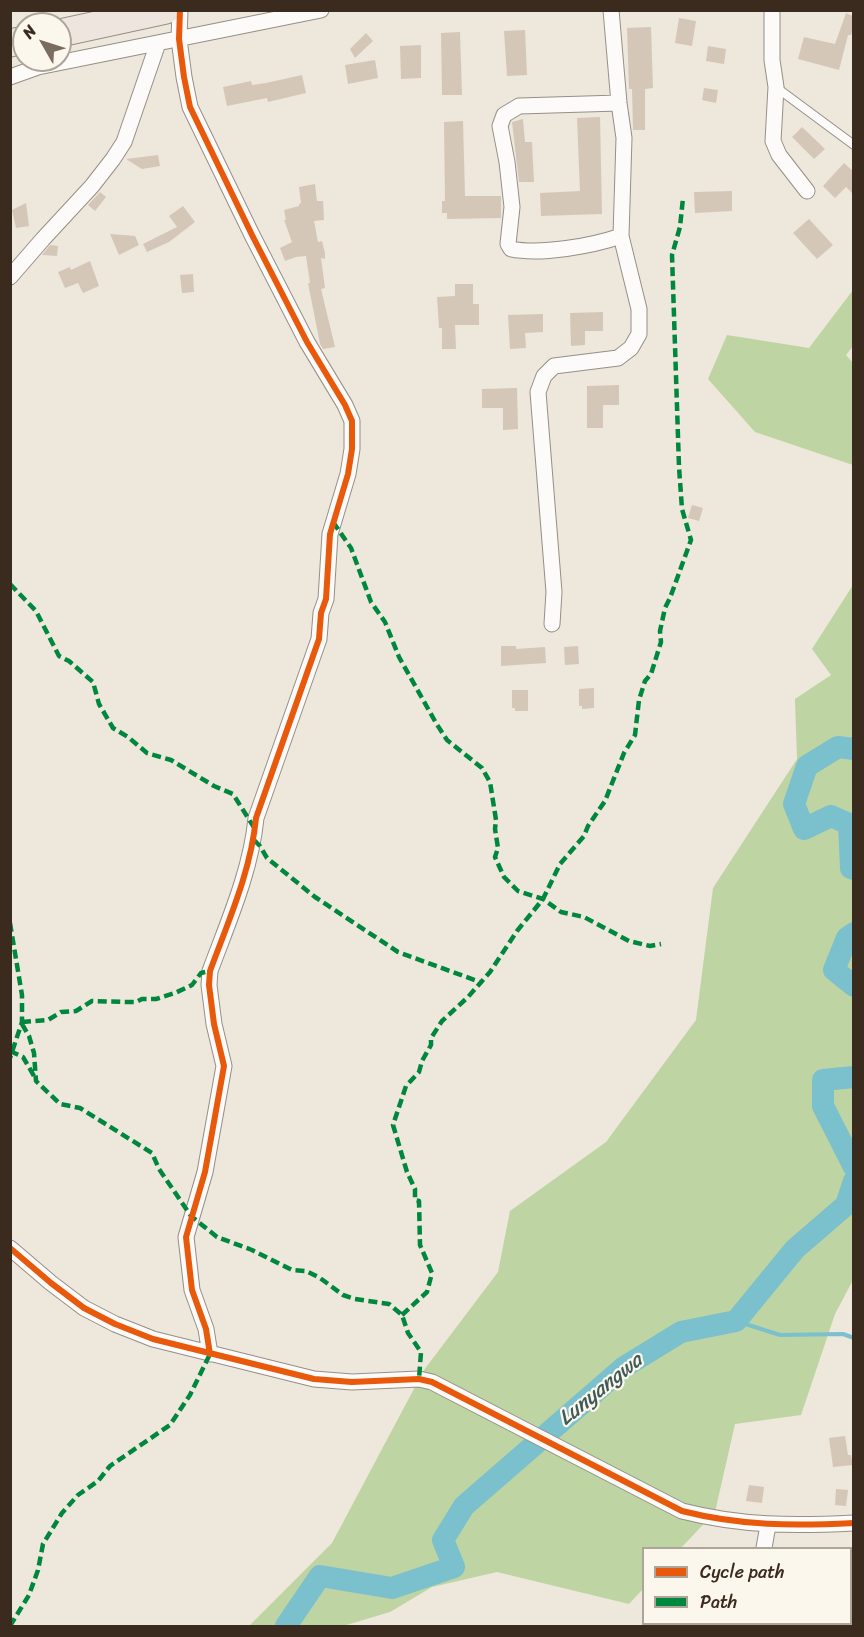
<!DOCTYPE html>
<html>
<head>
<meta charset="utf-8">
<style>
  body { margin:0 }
  #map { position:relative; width:864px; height:1637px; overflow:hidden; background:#eee7db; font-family:Sriracha,sans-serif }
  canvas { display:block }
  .frame { position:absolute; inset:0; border:12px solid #3b2a1e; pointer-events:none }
  .legend { position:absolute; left:642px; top:1547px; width:210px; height:78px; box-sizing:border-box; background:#fbf7ec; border:2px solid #aea59a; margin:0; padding:8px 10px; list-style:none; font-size:18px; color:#3b2a1e }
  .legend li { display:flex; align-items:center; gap:12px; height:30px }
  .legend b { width:30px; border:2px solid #aea59a }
  .north { position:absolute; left:12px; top:12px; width:60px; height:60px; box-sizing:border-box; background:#fbf7ec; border:2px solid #aea59a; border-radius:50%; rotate:309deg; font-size:16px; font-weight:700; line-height:24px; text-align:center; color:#3b2a1e }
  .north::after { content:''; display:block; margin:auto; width:21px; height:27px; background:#7a6c60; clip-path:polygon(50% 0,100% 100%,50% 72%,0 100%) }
</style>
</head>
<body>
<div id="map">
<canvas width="864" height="1637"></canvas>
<div class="frame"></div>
<ul class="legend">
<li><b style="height:8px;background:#e8590c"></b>Cycle path</li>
<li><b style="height:8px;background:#00873e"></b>Path</li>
</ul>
<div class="north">N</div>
</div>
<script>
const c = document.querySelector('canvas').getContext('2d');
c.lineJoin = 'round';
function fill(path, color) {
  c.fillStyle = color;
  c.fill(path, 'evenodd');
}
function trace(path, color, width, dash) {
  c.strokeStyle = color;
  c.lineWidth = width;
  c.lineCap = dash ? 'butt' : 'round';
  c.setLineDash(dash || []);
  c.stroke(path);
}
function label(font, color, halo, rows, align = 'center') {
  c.font = font + ' Sriracha,sans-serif';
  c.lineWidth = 4.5;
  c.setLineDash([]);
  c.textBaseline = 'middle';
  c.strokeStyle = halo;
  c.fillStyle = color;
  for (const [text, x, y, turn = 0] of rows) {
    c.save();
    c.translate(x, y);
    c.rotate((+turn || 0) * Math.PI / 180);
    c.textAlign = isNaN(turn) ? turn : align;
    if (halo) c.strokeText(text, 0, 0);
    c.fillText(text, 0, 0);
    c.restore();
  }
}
const green = new Path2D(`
  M853,290V346L846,355L853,363V465L755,432L708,379L727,335L809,348Z
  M853,585V1280L835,1314L801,1415L735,1424L715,1512L681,1548H644L643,1589L629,1604L497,1572L432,1587L390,1612L343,1626H249L332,1543L424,1370L498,1272L510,1211L606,1142L696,1020L713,888L797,759L795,699L831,675L812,649Z`);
const stream = new Path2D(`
  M736,1321L780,1335L843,1334L854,1338`);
const river = new Path2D(`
  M854,749L838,747L807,766L794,804L804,829L831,816L849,824L851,868L854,869
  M854,933L847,938L834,970L854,986
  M854,1077L823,1080V1106L854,1167
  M286,1626L320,1576L392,1588L454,1567L443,1540L464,1506L624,1367L681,1332L736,1321L795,1249L846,1205L854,1181`);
const building = new Path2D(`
  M846,13L853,16L852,21H854V27L851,35H848L839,70L798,59L804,37L835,44Z
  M679,18L696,21L692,46L675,43Z
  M651,27L653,88L645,89V130H633L632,89H629L627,28Z
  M525,30L527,75L507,76L504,31Z
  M460,32L462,95H442L441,33Z
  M366,33L373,41L355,58L350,49Z
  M421,45V78L401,79L400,46Z
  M708,46L726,49L724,64L706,61Z
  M375,60L378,78L348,84L345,65Z
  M302,75L306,93L268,102L267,98L227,106L223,87L251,81L252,85L266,83Z
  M704,88L718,90L716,103L702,100Z
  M600,117L602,214L541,216L540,193L580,191L577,118Z
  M523,119L525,142H532L534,182H519L512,122Z
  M463,121L465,196H501V218L447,219V213H442V201H445L444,122Z
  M802,127L825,149L814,159L792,137Z
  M158,155L160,166L142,169L126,159Z
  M844,163L854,172V195L846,187L835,198L823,186Z
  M315,184L317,201H323L324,220L314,221L318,242L322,241L325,253V259L321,258L325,288L321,289L335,347L323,349L320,344L308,283H310L306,256L296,257L285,261L280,248L292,242L284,220H286L284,210L299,206V204L301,203L299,187Z
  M732,191V211L695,213L694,192Z
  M100,192L106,197L95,211L88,205Z
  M26,203L29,226L16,228L12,210Z
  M183,206L195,222L169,242L147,252L143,244L177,227L169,216Z
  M809,219L833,245L817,259L793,233Z
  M110,234L135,236L139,245L119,255Z
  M50,245L58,246L57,256L42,255Z
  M90,261L99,286L83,293L78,283L65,288L58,272L70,267L71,270Z
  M193,274L194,292L182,293L180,275Z
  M455,284H473V304H479V325H455L456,349H442V328H439L437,297L455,296Z
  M603,312V331H585V345L571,346L570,313Z
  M543,314V332L525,333L526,348L510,349L508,315Z
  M619,385V405H603V428H587V386Z
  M517,388L518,429L503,430V408H482V389Z
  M692,505L703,508L699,521L688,518Z
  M501,646H516V649L545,647L546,663L501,666Z
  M578,646L579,664L565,665L564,647Z
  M594,688V708L582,709V706H579V689Z
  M512,690H528V711H515V708H512Z
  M845,1436L848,1455H851L853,1465L833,1467L829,1438Z
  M749,1485L764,1487L762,1503L746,1501Z
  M836,1489L848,1490L846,1506L835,1505Z`);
const lane = new Path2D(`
  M777,88L854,145`);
const street = new Path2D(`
  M180,10L179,39L184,77L190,107L252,235L307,342L345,405L352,421V449L348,474L330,534L326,599L321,613L319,639L256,818C251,871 228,922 210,971L209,985L214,1024L224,1066L205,1172L186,1237L192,1290L206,1329L210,1354
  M772,10V60L776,87L773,141L779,155L807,191
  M10,77L38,67L321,10
  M619,103L519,106L504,115L500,126L507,162L512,207L508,244L511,249C541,255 592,246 621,236
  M10,277L43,239L92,186L113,159L124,142L158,43
  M552,624L554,592L538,392L544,376L554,366L618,358L631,348L639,334V309L621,236L624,138L619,103L611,10
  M10,1248L51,1283L84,1308L115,1324L153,1339L314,1379L352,1382L419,1379L432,1382L682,1511C741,1526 793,1526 854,1523
  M764,1548L768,1525
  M739,1626L740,1624`);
const highway = new Path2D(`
  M60,33L166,10
  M10,43L24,40`);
const quiet = new Path2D(`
  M333,522L351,548L371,602L385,622L399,657L436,723L447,740L482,768L490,782L496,820L495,829L498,848L495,857L504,877L518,891L543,899L561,912L584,917L629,941L650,946L661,944
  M10,584L36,611L59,656L69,661L93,682L99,704L113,728L128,737L147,753L171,760L214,786L233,794L255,829
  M254,840L260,846L267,858L315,897L398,952L480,982
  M10,923L22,995V1022L10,1058
  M22,1022L48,1020L61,1012L76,1011L92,1001L126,1002H136L142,999H156L175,993L192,985L201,973L210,971
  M22,1024L29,1036L34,1053L36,1081L60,1104L80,1108L152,1153L159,1169L191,1216L217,1237L252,1250L292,1270L306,1271L320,1278L343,1295L355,1299L389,1304L402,1315L408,1333L421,1352L419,1379
  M10,1051L23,1057L34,1076
  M402,1315L427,1292L432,1273L420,1245L419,1201L415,1200V1189L407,1172L393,1125L406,1086L419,1072L422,1061L431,1045V1038L442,1021L468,997L490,972L517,931L543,899L560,864L584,836L588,826L605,801L624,753L635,735L639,700L645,681L651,674L661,642L660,631L665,608L670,598L691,540L682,509L679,467L672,255L680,227L683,198
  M10,1626L29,1595L38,1570L43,1544L62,1513L78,1495L98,1481L110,1466L170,1425L190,1395L210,1354`);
const cycleway = new Path2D(`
  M180,10L179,39L184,77L190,107L252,235L307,342L345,405L352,421V449L348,474L330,534L326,599L321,613L319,639L256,818C251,871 228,922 210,971L209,985L214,1024L224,1066L205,1172L186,1237L192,1290L206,1329L210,1354
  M10,1248L51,1283L84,1308L115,1324L153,1339L314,1379L352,1382L419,1379L432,1382L682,1511C741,1526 793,1526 854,1523`);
const waterNames = [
  ["Lunyangwa",601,1390,-39]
];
fill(green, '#bed4a2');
trace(stream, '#7ac0cd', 4);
trace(river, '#7ac0cd', 22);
fill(building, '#d5c7b8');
trace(lane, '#958f87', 10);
trace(street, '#958f87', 17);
trace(highway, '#958f87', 29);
trace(lane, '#fcfbfa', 8);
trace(street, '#fcfbfa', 15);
trace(highway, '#eee6de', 27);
trace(quiet, '#00873e', 4.5, [9, 4.5]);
trace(cycleway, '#e8590c', 6);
label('italic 21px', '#405959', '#fbf7ec', waterNames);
</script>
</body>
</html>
